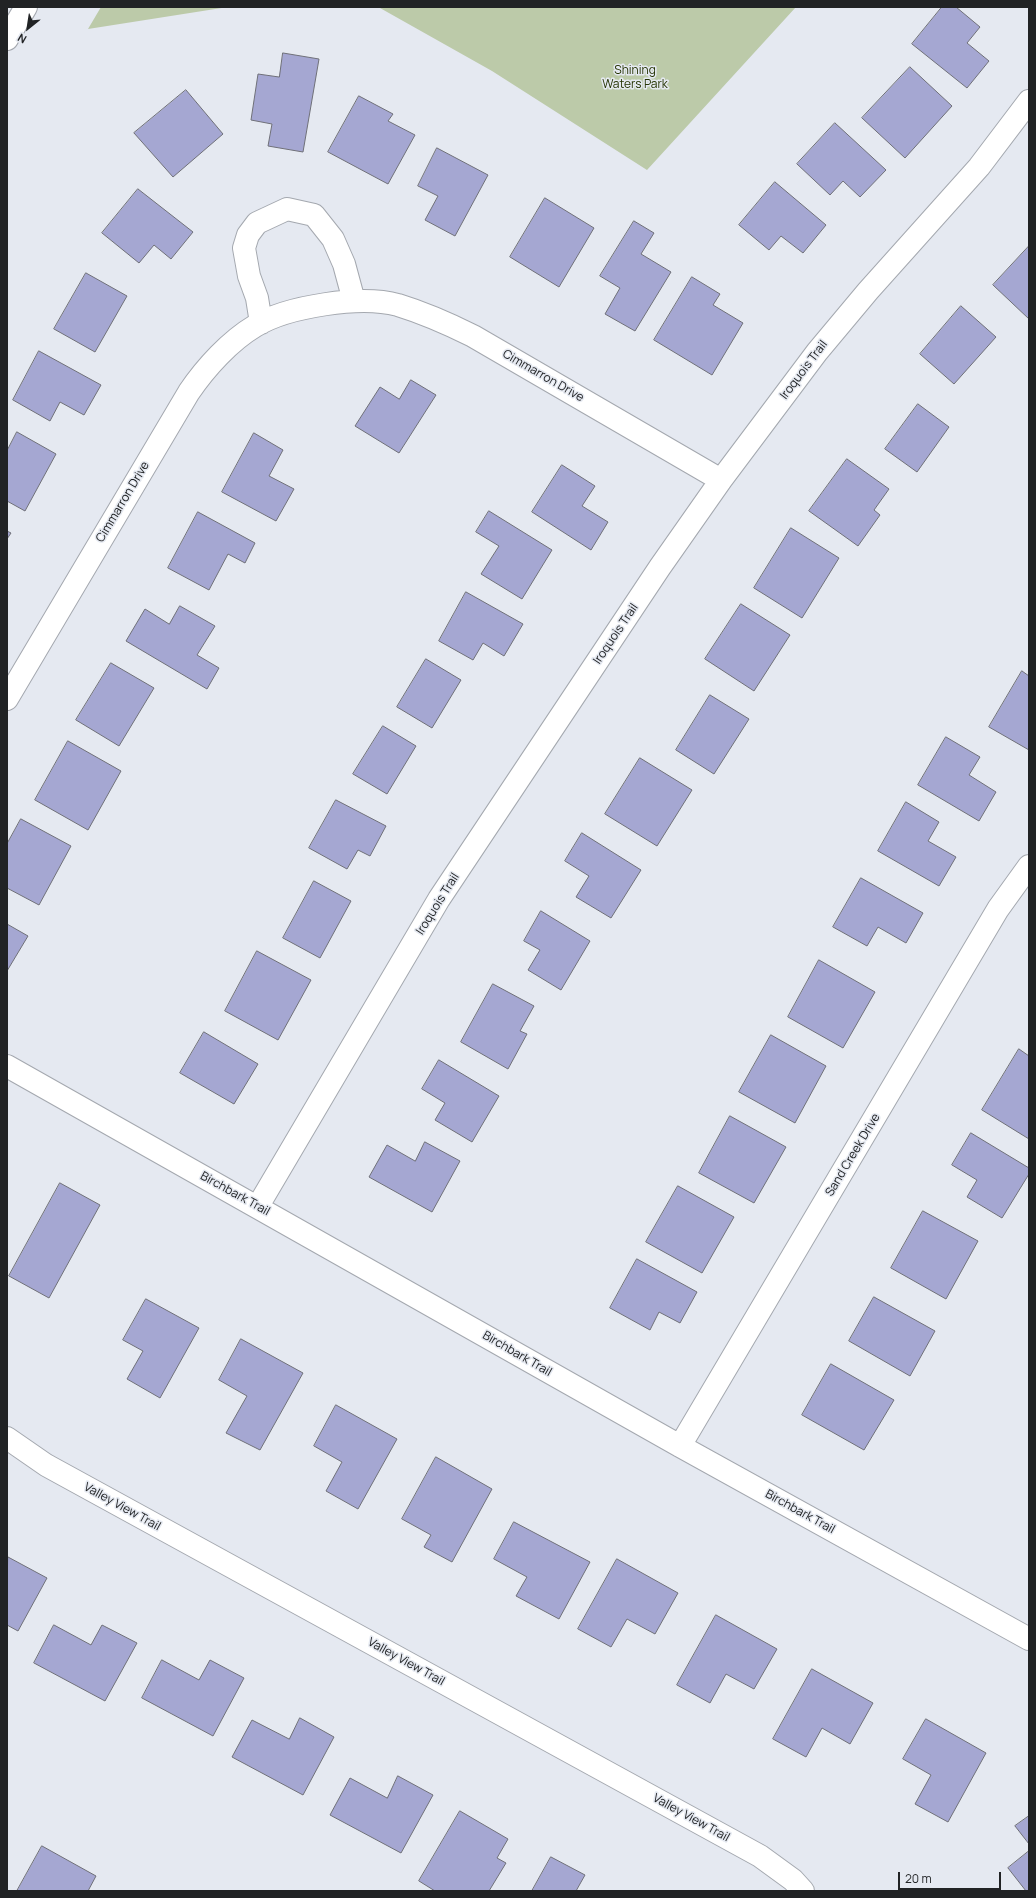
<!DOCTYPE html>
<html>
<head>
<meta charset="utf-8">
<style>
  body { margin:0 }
  #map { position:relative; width:1036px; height:1898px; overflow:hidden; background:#e5e9f1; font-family:Manrope,sans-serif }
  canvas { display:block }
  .frame { position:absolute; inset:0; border:8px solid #212325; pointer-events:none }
  .north { position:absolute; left:8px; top:8px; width:40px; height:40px; -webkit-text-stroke:3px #e5e9f1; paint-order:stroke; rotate:210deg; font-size:11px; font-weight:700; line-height:16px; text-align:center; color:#212325 }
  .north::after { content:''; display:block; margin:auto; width:14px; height:18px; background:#212325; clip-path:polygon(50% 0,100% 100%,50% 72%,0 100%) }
  .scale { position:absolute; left:898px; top:1872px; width:103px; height:18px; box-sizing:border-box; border:2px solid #212325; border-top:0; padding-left:5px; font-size:12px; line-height:14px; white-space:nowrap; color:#212325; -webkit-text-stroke:3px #e5e9f1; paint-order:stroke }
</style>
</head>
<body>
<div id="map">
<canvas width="1036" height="1898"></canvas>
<div class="frame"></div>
<div class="north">N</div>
<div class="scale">20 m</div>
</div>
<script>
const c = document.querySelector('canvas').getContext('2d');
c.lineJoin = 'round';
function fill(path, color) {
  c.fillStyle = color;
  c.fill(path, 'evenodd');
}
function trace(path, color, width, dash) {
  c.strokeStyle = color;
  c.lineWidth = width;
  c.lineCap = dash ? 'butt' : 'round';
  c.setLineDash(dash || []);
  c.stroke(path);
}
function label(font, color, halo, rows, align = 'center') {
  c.font = font + ' Manrope,sans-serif';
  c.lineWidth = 3;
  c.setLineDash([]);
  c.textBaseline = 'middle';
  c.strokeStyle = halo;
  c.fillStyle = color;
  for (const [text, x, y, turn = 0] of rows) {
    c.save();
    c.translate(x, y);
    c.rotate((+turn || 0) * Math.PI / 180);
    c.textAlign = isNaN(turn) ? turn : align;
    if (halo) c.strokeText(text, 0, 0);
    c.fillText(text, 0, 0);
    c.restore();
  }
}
const green = new Path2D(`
  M101,7H228L88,29Z
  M362,7H796L647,170L492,71L380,8Z`);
const building = new Path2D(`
  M942,7H956L980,27L967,43L989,61L967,88L912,44Z
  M283,53L319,59L303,152L268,146L272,124L251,120L258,74L279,77Z
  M910,67L952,106L905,158L862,118Z
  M186,90L223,134L173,177L134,133Z
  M359,96L393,114L388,121L415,135L388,184L328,152Z
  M835,123L886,170L860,197L843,181L830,195L797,164Z
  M437,148L488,175L455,236L425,220L438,196L418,186Z
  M775,182L826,225L803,253L781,236L769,250L739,225Z
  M138,189L193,232L171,259L154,245L139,263L102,233Z
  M545,198L594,228L559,287L510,257Z
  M634,221L654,233L641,254L671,272L635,331L605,314L620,288L600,276Z
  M1029,246V319L993,285Z
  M86,273L127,296L95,352L54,329Z
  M692,277L720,294L713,305L743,323L712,375L654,340Z
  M961,306L996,337L954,384L920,354Z
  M39,351L101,385L84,415L60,402L50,421L13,400Z
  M411,380L436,395L399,453L355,426L380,387L399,399Z
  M918,404L949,427L917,472L885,449Z
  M17,432L56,454L25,511L7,501V451Z
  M254,433L283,450L269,476L294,489L276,521L222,492Z
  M847,459L889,489L874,510L880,515L858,546L809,511Z
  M562,465L595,486L582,506L608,522L591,550L532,512Z
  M489,511L552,550L522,599L481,574L499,546L476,532Z
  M198,512L255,543L245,563L228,554L209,590L168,568Z
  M791,528L839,558L802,618L754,588Z
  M7,531L11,533L7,539Z
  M466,592L523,624L504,656L483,643L473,660L439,641Z
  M741,604L790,635L754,691L705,659Z
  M180,606L215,626L197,655L219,668L207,689L126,641L145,609L169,624Z
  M426,659L461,680L432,728L397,707Z
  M111,663L154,688L119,746L76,720Z
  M1022,671L1029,676V750L989,727Z
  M710,695L749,719L714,774L676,750Z
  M383,726L416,746L387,794L353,774Z
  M946,737L980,757L969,775L996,792L979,821L918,785Z
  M68,741L121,771L88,830L35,800Z
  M640,758L692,790L657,846L605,814Z
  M336,800L386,826L370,856L358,850L347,869L309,848Z
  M906,802L939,822L928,841L956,857L939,886L878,851Z
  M21,819L71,846L39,905L7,888V844Z
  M582,833L641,870L611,918L576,897L589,876L565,861Z
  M861,878L923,913L906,943L878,927L867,946L833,927Z
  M314,881L351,901L320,958L283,938Z
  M541,911L590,941L561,990L528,970L540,950L524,941Z
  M7,924L28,936L7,971Z
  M257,951L311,980L278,1040L225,1011Z
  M819,960L875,992L843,1048L788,1017Z
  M493,984L534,1006L520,1031L527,1034L508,1069L461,1042Z
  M204,1032L258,1064L234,1104L180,1073Z
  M771,1035L826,1066L795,1123L739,1092Z
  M1019,1049L1029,1056V1139L982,1110Z
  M439,1060L499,1096L472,1142L435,1120L445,1103L422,1089Z
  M730,1116L786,1147L754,1203L699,1173Z
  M971,1133L1029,1168V1174L1002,1218L967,1197L977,1180L952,1165Z
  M425,1142L460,1161L432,1212L369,1177L387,1145L415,1161Z
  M60,1183L100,1205L49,1298L9,1276Z
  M678,1186L734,1217L702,1273L646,1242Z
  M923,1211L978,1241L946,1299L891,1268Z
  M637,1259L697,1292L680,1323L659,1312L650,1330L610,1308Z
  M874,1297L935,1331L910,1376L849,1341Z
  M146,1299L199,1328L160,1398L127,1379L143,1351L123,1340Z
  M241,1339L303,1373L260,1450L226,1433L247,1396L219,1380Z
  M831,1364L894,1400L864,1450L802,1415Z
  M336,1405L397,1439L358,1509L326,1491L342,1462L314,1446Z
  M436,1457L492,1489L452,1562L424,1547L431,1535L402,1519Z
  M514,1522L590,1562L559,1619L516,1596L527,1577L494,1559Z
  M8,1557L47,1578L18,1631L7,1625Z
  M617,1559L678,1593L655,1634L627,1619L611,1647L578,1629Z
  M716,1615L777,1649L754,1689L726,1674L710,1703L677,1685Z
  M54,1625L91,1645L102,1625L137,1643L105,1701L34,1663Z
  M162,1660L199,1680L210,1660L244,1678L213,1736L142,1698Z
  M812,1669L873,1703L850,1744L822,1728L806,1757L773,1739Z
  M300,1718L334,1737L303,1795L232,1757L252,1720L289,1739Z
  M926,1719L986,1753L948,1822L915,1804L931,1775L903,1759Z
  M398,1776L433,1795L401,1853L330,1815L350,1778L387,1798Z
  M460,1811L508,1839L497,1858L506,1863L489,1891H435L419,1881Z
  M1029,1816V1844L1015,1826Z
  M42,1846L96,1876L88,1891H17Z
  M1029,1851V1891H1026L1008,1868Z
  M551,1857L585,1875L576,1891H532Z`);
const minor = new Path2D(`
  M261,323L257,298L249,276L244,248L248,235L257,223L287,209L314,215L333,239L344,264L354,301
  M7,699L189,392C206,367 230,341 255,326C288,306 361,295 398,305C424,313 449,324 473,336L721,480
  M7,1066L680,1446L1029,1639
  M258,1206L439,899L660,567L721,480L817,352L868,291L979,167L1029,101
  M7,1438L46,1465L760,1856L793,1880L803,1891
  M680,1446L998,909L1029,866`);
const major = new Path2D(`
  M7,39L26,7`);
const parkNames = [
  ["Shining",635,71],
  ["Waters Park",635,85]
];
const streetNames = [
  ["Iroquois Trail",804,370,-53],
  ["Cimmarron Drive",543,376,30],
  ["Cimmarron Drive",123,502,-59],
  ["Iroquois Trail",616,634,-56],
  ["Iroquois Trail",438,904,-58],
  ["Sand Creek Drive",853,1155,-59],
  ["Birchbark Trail",235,1194,29],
  ["Birchbark Trail",517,1354,30],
  ["Valley View Trail",122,1507,29],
  ["Birchbark Trail",800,1512,29],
  ["Valley View Trail",406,1662,29],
  ["Valley View Trail",691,1818,29]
];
fill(green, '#bccaa9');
fill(building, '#a5a7d2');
trace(building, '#6f7078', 1);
trace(minor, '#a4a8af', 24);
trace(major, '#a4a8af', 24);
trace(minor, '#fff', 22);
trace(major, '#fff', 22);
label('12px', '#263504', '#e5e9f1', parkNames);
label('12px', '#212325', '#e5e9f1', streetNames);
</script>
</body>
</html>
